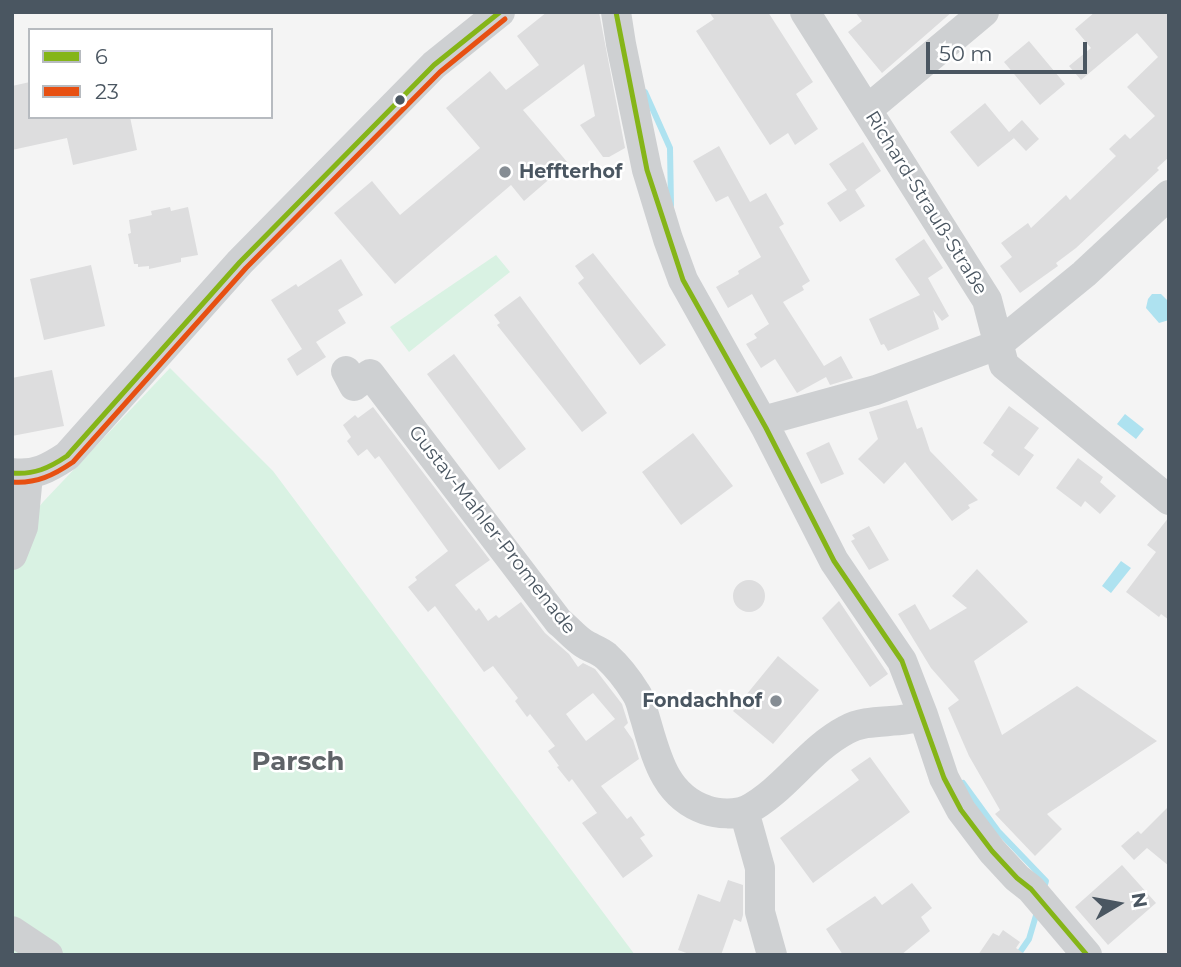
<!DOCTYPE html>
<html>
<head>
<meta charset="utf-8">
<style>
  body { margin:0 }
  #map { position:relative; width:1181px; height:967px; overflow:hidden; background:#f4f4f4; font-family:Montserrat,sans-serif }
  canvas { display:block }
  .frame { position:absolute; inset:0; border:14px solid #4a5661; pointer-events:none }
  .legend { position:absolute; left:28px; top:28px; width:245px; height:91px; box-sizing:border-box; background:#fff; border:2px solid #b7bbc0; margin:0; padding:9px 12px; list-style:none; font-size:21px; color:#4a5661 }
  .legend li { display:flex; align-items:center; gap:14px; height:35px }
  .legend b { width:35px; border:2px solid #b7bbc0 }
  .north { position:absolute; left:1083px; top:869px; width:70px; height:70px; -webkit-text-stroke:5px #fff; paint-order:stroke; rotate:80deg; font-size:19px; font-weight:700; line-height:28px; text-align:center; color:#4a5661 }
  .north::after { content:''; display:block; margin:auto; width:24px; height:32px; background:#4a5661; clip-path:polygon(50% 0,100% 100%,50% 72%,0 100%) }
  .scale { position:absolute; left:926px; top:42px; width:161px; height:32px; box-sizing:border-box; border:4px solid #4a5661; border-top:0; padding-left:9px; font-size:21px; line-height:24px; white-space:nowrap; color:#4a5661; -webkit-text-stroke:5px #fff; paint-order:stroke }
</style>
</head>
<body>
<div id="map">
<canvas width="1181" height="967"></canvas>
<div class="frame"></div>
<ul class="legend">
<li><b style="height:9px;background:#85b518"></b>6</li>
<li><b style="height:9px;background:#e75012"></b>23</li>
</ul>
<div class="north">N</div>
<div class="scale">50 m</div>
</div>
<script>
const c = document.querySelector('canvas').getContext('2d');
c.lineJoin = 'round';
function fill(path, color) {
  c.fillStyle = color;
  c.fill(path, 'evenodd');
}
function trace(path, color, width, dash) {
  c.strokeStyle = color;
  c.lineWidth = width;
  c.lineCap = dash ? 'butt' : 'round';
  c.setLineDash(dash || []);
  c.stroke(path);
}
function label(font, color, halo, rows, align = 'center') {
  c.font = font + ' Montserrat,sans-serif';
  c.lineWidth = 5;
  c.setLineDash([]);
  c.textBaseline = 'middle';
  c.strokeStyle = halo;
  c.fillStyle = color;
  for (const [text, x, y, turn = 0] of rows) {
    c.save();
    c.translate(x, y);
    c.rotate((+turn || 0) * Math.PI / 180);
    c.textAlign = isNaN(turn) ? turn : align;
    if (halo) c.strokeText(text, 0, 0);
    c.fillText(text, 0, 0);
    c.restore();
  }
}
const green = new Path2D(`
  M496,255L510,272L409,352L390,327Z
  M170,368L273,471L635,955L12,954V541L43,502Z`);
const water = new Path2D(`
  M1152,294H1161L1169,302V320L1159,323L1146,308L1148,299Z
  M1125,414L1144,429L1136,439L1117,424Z
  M1121,561L1131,568L1111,593L1102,586Z`);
const stream = new Path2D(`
  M645,92L670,148L671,205
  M963,783L998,831L1046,881L1044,888
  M1018,955L1029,939L1037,912`);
const building = new Path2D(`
  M547,12H599L625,148L609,157H603L580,125L595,116L584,64L523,110L568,163L524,201L511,185L395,284L334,213L372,181L400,215L480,148L446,108L490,71L506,90L539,65L517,36Z
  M709,12H768L813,82L796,94L818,129L795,145L788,133L770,145L696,31L714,19Z
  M855,12H952L882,73L848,32L862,21Z
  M1095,12H1169V157L1157,168L1159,170L1076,248L1056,263L1058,266L1020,293L1000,266L1012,257L1001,243L1028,223L1031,228L1066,195L1070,200L1116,156L1109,149L1125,134L1130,139L1155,116L1127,87L1158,57L1137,33L1081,80L1069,66L1091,48L1075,29Z
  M1029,41L1065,84L1040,105L1004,62Z
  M30,82V117H130L137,150L73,165L67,138L12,150V86Z
  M985,103L1009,132L1022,120L1039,139L1026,151L1011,135L1014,138L978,167L950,132Z
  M863,142L881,171L855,190L865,206L840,222L827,203L847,190L829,164Z
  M719,146L750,202L766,193L784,224L779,227L810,281L802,286L804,290L783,302L824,366L841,356L853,378L830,385L826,377L797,393L775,359L761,368L746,344L757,338L754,334L769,324L752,294L728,308L716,287L739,274L738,271L761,257L728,196L716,202L693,161Z
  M170,207L171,211L188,207L198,255L181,258V262L149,269V266L138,267V264H134L128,234L131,233L129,220L152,215L151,211Z
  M924,239L943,268L928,278L949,316L942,321L933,310L939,329L888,351L884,344L881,345L869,319L920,295L895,259Z
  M593,253L666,345L640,365L578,283L584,278L575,266Z
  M341,259L363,295L338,310L346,323L316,342L326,357L297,376L287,359L302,349L271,300L296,284L298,287Z
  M91,265L105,326L44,340L30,279Z
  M520,296L607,413L582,432L497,325L500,323L494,315Z
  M454,354L526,449L499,470L427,374Z
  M52,370L64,426L12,436V378Z
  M907,400L917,429L922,427L930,451L978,500L968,505L970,508L952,521L905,462L884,484L858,459L878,439L869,412Z
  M1009,406L1039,428L1024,448L1034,455L1019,476L991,455L994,451L983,443Z
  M373,407L490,560L455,585L476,611L479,608L488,621L496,615L499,618L521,602L545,633L569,654L578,667L583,663L595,669L622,704L628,723L624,727L633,740L639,759L601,786L627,819L631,816L645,835L640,838L653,856L623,878L582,823L597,813L572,779L569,782L557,767L559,766L548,751L555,746L530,714L527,717L515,701L518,698L493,666L484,672L435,606L428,612L408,587L417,580L415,577L448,551L379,456L375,459L367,449L358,456L347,441L351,437L343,425L355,415L358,418ZM593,693L615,719L586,741L566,714Z
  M693,433L733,486L681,525L642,472Z
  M829,442L844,474L821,484L806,453Z
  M1078,458L1103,477L1100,482L1116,496L1100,514L1085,501L1081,507L1056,488Z
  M1169,517V620L1161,614L1159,617L1126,592L1156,552L1147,545Z
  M869,526L889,560L869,570L851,541L855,539L852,535Z
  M977,569L1028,622L974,661L1002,735L1077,686L1157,741L1047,814L1062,829L1035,856L995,814L1000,810L969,756L948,708L959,700L931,668L898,614L915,604L930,630L967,608L952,596Z
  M733 596a16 16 0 1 1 32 0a16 16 0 1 1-32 0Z
  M839,601L888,674L870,687L822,618Z
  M778,656L819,690L773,744L733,711Z
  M870,757L910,812L813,883L780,838L859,780L851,770Z
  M1169,806V866L1147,848L1134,860L1121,846L1138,831L1141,834Z
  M1122,865L1156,903L1108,945L1075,907Z
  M728,880L743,885V915L741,922L734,919L721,955H692L678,950L698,894L720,902Z
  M912,883L932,908L921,917L930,931L901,955H843L826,929L875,896L882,905Z
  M1003,930L1020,942L1016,948L1026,955H978L993,933L999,936Z`);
const minor = new Path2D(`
  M616,12L621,44L647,170L668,239L683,280L766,428L834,561L902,661L923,715L944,778L961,810L992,851L1017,878L1031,889L1087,955
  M805,12L987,300L1004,365L1169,500
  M868,109L984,12
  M346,371L354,386L370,374L559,622C567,628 574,637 583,643C590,648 599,650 606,656C617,666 628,680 636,693C641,700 642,709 645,718C656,755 664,796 706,810C717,814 736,815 747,810C785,790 808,750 846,730C869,717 899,725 923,715
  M763,421L876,390L997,345L1084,274L1169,195
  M12,473C35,476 49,468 67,456L240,262L434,65L500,12
  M12,555L23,527L28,475
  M744,811L760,868V912L772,955
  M12,931L48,955`);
const bus1 = new Path2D(`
  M616,12L647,170L683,280L766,428L834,561L902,661L944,778L961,810L992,851L1017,878L1031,889L1087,955
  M12,473C34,475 49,468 67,456L240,262L434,65L500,12`);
const bus2 = new Path2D(`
  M12,482C36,484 54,475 73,462L246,268L440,72L505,19`);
const markers = [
  [400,100,6,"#4a5661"],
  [505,172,7,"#868d94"],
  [776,701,7,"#868d94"]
];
const poiNames = [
  ["Heffterhof",519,172],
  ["Fondachhof",762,701,"right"]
];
const streetNames = [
  ["Richard-Strauß-Straße",926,203,58],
  ["Gustav-Mahler-Promenade",492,530,52]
];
const districtNames = [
  ["Parsch",298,762]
];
fill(green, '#d9f2e3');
fill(water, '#aee2f0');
trace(stream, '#aee2f0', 6);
fill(building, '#ddddde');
trace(minor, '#ced0d2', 30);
trace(bus1, '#85b518', 5);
trace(bus2, '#e75012', 5);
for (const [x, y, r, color] of markers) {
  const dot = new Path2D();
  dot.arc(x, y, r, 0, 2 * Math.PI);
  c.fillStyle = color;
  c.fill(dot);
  trace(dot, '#fff', 2.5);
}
label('bold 19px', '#4a5661', '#fff', poiNames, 'left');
label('19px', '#4a5661', '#fff', streetNames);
label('bold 26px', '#5f6368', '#fff', districtNames);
</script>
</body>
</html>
